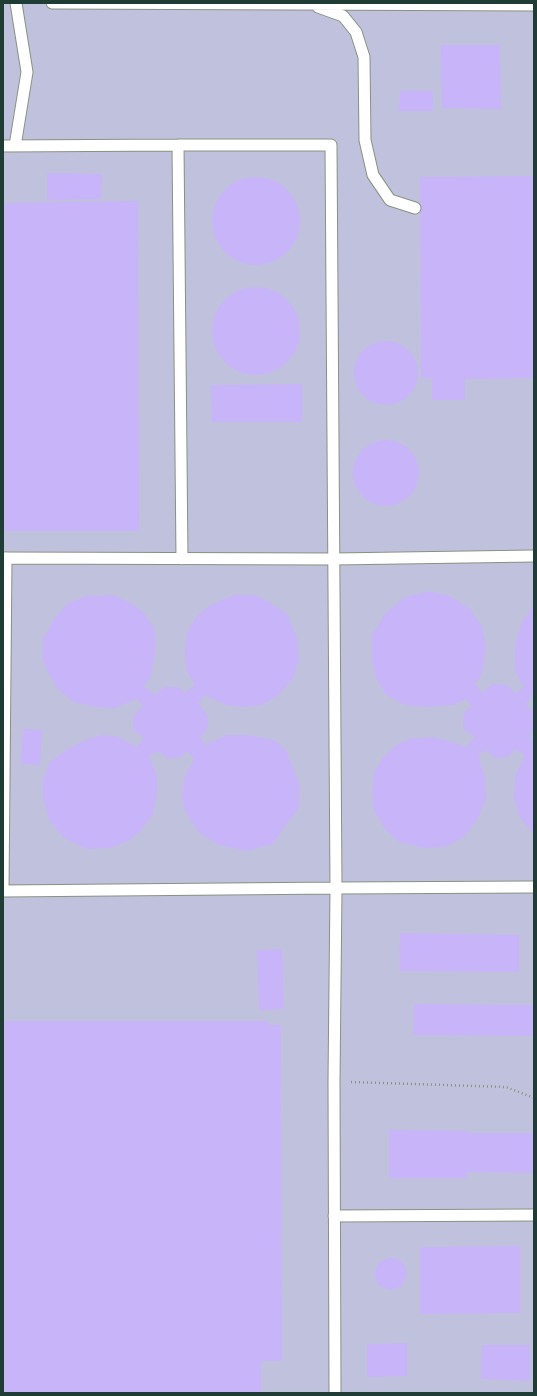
<!DOCTYPE html>
<html>
<head>
<meta charset="utf-8">
<style>
  body { margin:0 }
  #map { position:relative; width:537px; height:1396px; overflow:hidden; background:#f1e6cb; font-family:Vollkorn,serif }
  canvas { display:block }
  .frame { position:absolute; inset:0; border:4px solid #1f3d34; pointer-events:none }
</style>
</head>
<body>
<div id="map">
<canvas width="537" height="1396"></canvas>
<div class="frame"></div>
</div>
<script>
const c = document.querySelector('canvas').getContext('2d');
c.lineJoin = 'round';
function fill(path, color) {
  c.fillStyle = color;
  c.fill(path, 'evenodd');
}
function trace(path, color, width, dash) {
  c.strokeStyle = color;
  c.lineWidth = width;
  c.lineCap = dash ? 'butt' : 'round';
  c.setLineDash(dash || []);
  c.stroke(path);
}
const industrial = new Path2D(`
  M3,3H534V1393H3Z`);
const building = new Path2D(`
  M441,45H500L501,109L442,108Z
  M400,91H433V111H398Z
  M47,173L102,174L101,199L47,200Z
  M534,176V378L465,379V400H432V378H421L420,177Z
  M212 221a44 44 0 1 1 88 0a44 44 0 1 1-88 0Z
  M138,201L139,531H3V203Z
  M212 331a44 44 0 1 1 88 0a44 44 0 1 1-88 0Z
  M354 373a32 32 0 1 1 64 0a32 32 0 1 1-64 0Z
  M302,384V422H212L211,385Z
  M353 473a33 33 0 1 1 66 0a33 33 0 1 1-66 0Z
  M430,591L450,596L470,609L482,627L486,646L482,674L475,684L483,693L492,684L507,685L515,693L524,687L515,671V644L522,622L534,604V695L533,694L526,704L534,714V730L529,735L534,742V835L520,817L514,799L515,776L525,756L516,749L508,757L495,758L486,750L478,755L485,778L486,799L477,820L464,837L445,847L424,848L399,842L385,829L374,811L372,793L374,772L383,758L395,746L409,739L432,737L446,740L466,747L475,737L463,728V714L472,706L466,699L453,705L428,707L405,705L386,695L377,680L372,661V635L385,614L405,597Z
  M113,595L131,603L144,613L155,630L156,646L154,660L151,676L144,686L155,695L164,687H178L185,693L195,685L187,671L185,652L187,632L197,616L210,605L234,595H254L267,601L287,614L297,638L299,660L292,680L277,696L262,705L244,707L226,705L205,695L198,703L208,716L207,730L200,737L206,745L226,735H249L274,740L286,750L300,786L298,810L286,824L273,844L246,851L219,845L199,833L185,811L182,795L184,779L194,759L187,751L181,757L167,758L159,751L149,756L157,776V793L153,814L140,832L126,842L110,848L87,849L64,838L49,820L43,798V780L50,762L68,749L85,740L102,735L116,736L137,747L144,738L133,730V716L143,706L137,699L115,708L96,707L73,702L57,688L49,674L42,657L43,639L54,619L67,604L86,596Z
  M23,729L42,730L40,765L21,764Z
  M400,933L519,935V972L399,971Z
  M282,949L284,1009L259,1010L257,950Z
  M414,1004L534,1005V1036L413,1035Z
  M3,1021H268V1025H281L282,1361H261V1393H3Z
  M389,1130L469,1131V1133H534V1173L467,1172V1178H389Z
  M520,1246V1313L420,1314V1247Z
  M391,1257L403,1262L407,1274L402,1286L391,1290L379,1286L374,1274L379,1262Z
  M407,1343V1376L367,1377V1344Z
  M482,1345H530V1381L481,1379Z`);
const path = new Path2D(`
  M351,1082L506,1087L534,1098`);
const lane = new Path2D(`
  M52,3L534,5
  M318,7L343,16L356,32L364,57L365,140L373,175L390,200L415,208
  M3,146L178,145
  M15,146L27,72L16,3
  M3,558L334,559L534,556
  M182,559L178,145H331L336,888L534,887
  M3,891L336,888L334,1081L335,1393
  M3,891L6,558
  M334,1216L534,1215`);
fill(industrial, '#c0c2dd');
fill(building, '#c8b4f9');
trace(lane, '#889280', 13);
trace(path, '#889280', 2.5, [1, 3]);
trace(lane, '#fff', 11);
</script>
</body>
</html>
